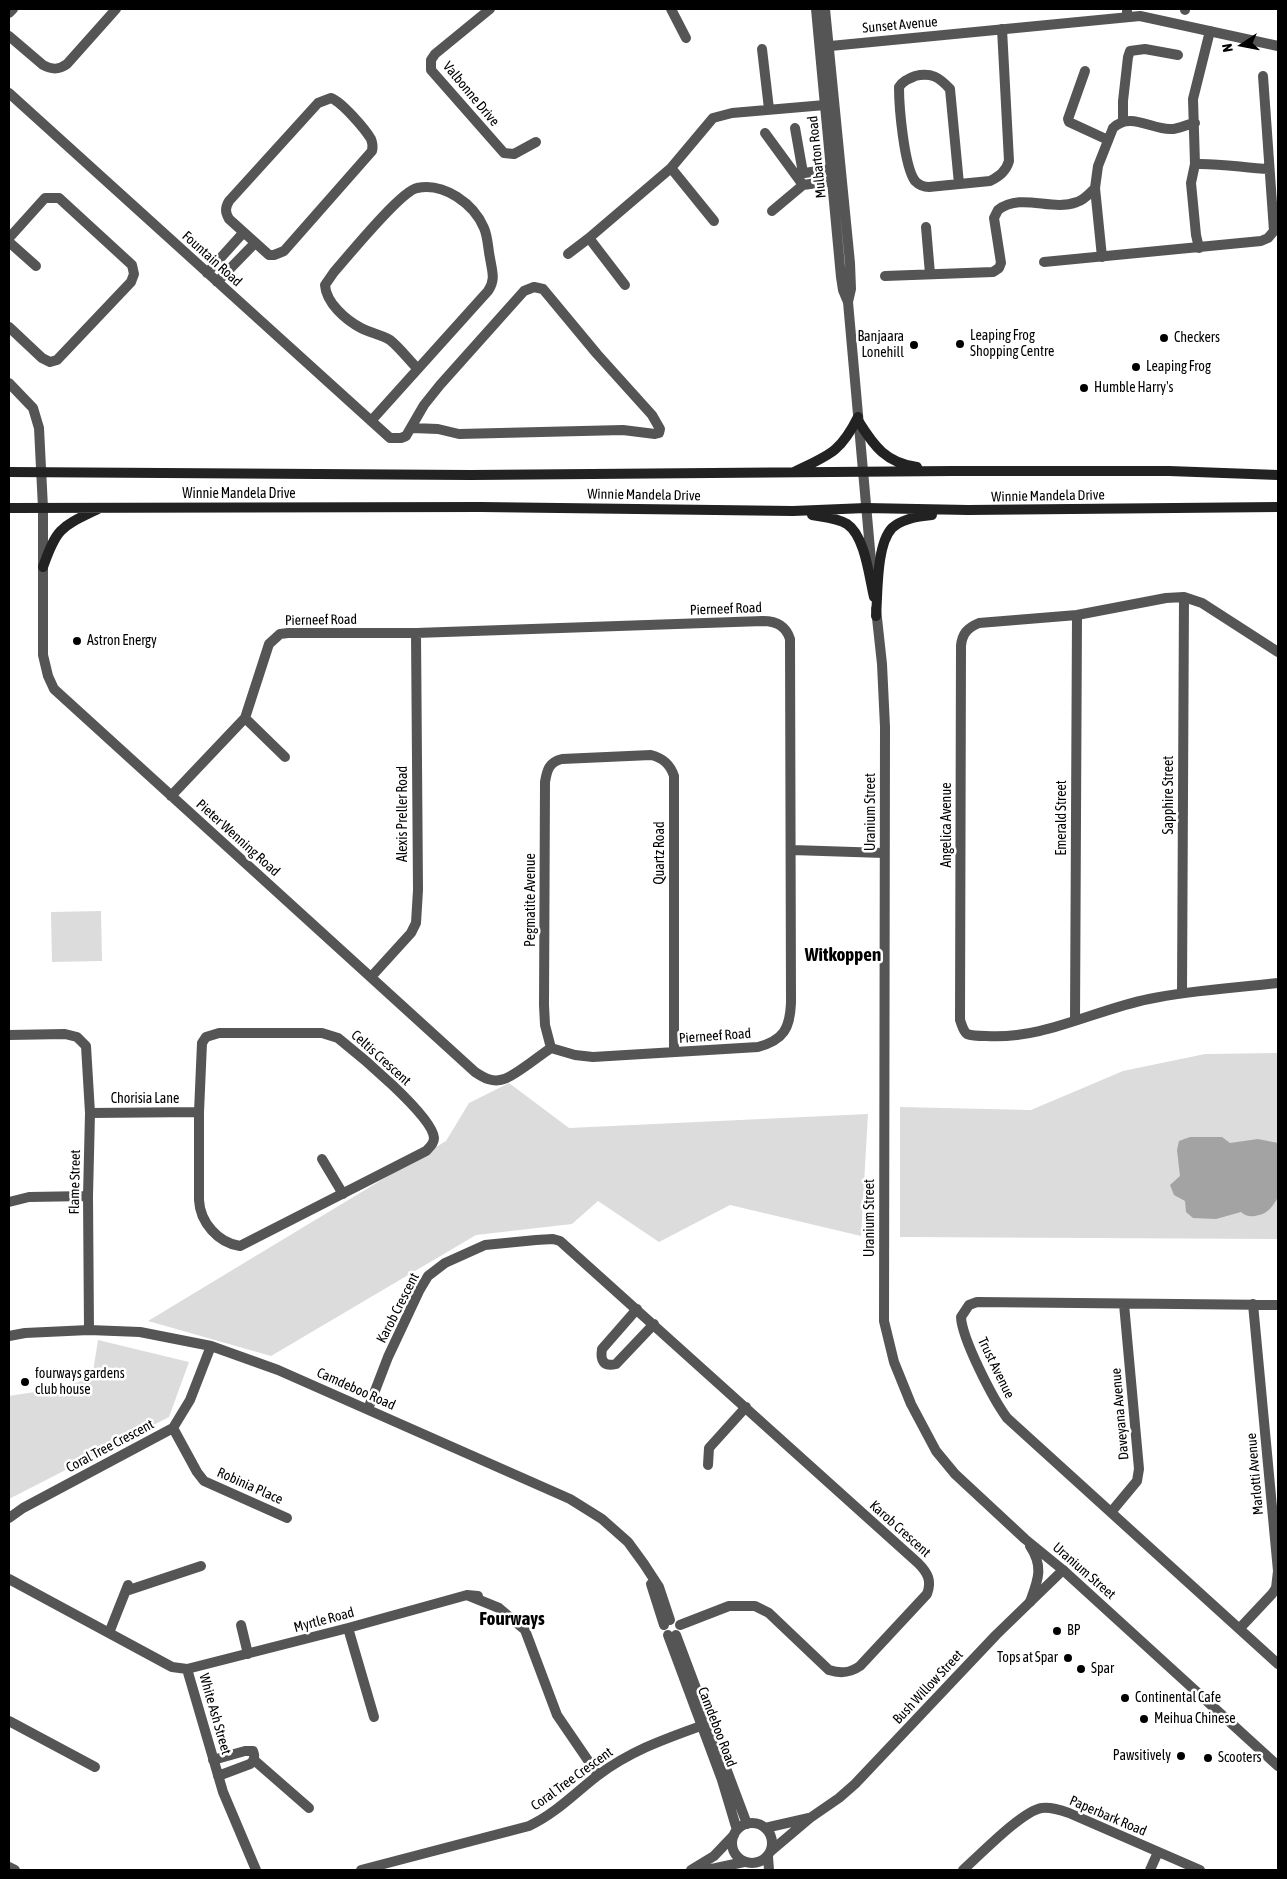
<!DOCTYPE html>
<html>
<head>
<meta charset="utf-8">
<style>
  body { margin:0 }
  #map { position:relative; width:1287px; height:1879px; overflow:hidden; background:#fff; font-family:"Asap Condensed",sans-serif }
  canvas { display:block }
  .frame { position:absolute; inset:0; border:10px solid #000; pointer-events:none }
  .north { position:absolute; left:1217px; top:20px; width:50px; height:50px; -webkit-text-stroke:4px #fff; paint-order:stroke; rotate:259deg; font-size:14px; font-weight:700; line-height:20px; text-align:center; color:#000 }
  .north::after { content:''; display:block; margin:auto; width:18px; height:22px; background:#000; clip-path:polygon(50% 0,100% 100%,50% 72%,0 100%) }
</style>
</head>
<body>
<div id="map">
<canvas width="1287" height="1879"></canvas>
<div class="frame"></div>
<div class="north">N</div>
</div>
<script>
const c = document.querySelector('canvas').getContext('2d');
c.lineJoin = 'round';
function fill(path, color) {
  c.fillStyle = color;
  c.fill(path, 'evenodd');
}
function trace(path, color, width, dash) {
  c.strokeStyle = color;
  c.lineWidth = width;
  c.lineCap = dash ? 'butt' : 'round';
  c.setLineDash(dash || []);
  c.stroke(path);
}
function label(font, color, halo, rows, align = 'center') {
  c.font = font + ' "Asap Condensed",sans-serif';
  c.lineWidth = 5;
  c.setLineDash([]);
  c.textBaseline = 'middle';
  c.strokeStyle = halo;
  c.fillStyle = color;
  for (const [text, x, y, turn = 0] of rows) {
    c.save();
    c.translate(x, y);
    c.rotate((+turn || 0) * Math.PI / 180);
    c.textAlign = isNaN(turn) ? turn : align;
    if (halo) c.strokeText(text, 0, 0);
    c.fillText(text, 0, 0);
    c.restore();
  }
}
const green = new Path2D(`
  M101,911L102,961L52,962L51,912Z
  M1278,1053V1239L900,1237V1107L1031,1110L1123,1071L1205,1054Z
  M509,1083L569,1128L868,1114L861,1236L730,1205L659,1242L598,1201L572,1224L476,1235L271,1356L148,1321L446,1141L469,1103Z
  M98,1340L189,1362L169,1417L9,1499V1396L54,1389L92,1378Z`);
const water = new Path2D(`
  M1190,1137H1222L1230,1143L1258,1139L1278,1143C1278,1154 1281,1189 1278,1197C1274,1205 1267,1214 1259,1215C1251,1217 1247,1217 1241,1212L1216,1219L1193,1218L1186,1212L1185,1201L1174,1195L1170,1185L1180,1176L1177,1150L1179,1141Z`);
const minor = new Path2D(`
  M490,9L435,54L431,60V70L504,153L514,154L536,142
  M671,9L686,38
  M1127,9V17
  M1185,9V10
  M9,13L13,9
  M9,36L43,65C52,70 59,70 67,64L116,9
  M762,49L769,109
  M1085,71L1068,119L1069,122L1108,140
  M9,93L390,438H401L406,436L424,405L440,385L524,291L534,287L543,289L597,354L652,415L660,429L659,433L655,434L623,430L459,434L438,429L412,428
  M331,98C342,102 365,129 371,139C373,144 373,147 372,151L284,251L274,255H269L229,219C225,212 225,208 229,201L318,103Z
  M1123,121V101L1128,57L1130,51L1145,49L1178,55
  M795,128L803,173
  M765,133L803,185
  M1195,164C1221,163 1244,168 1269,169
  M671,168L714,221
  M798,174L831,169
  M959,184L950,89C939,77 931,72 915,76C908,79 903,81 899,87C899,107 904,166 915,181C919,185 923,187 929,187L990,181C1000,176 1006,171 1009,161L1002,29
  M772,211L803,185L832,181
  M926,227L930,274
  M9,238L45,198H59L132,265L134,274L131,282L57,360L50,362L42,358L9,327
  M589,238L625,285
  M9,242L36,266
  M1199,248L1196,235L1191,183L1195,164L1193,99L1210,31
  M568,254L589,238L671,168L713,118L732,113L825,105
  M1102,257L1095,188L1098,166L1113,128C1130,111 1152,130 1171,129C1179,129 1187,124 1195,123
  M1044,262L1261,241L1268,238L1274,231L1263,76
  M207,273L243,233
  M885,276L993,272L999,268L1001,263L994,218L998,210C1022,192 1051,212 1077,202C1084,200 1090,193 1095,188
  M217,282L255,243
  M9,383L33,408L39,428L43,508V655L48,676L54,689L475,1072C484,1078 493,1083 504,1079C515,1076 540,1055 551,1048
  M371,421L488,291C496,280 492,271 490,258C488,249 488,237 484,228C474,204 444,182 417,188C401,191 348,256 334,272L325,285C326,303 346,320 361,328C370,333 381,334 390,340C400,348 408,359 417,368
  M1278,652L1202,603L1184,597L1166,598L1077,615L979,623C967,628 962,634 961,646L960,1020C962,1025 963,1031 967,1034C972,1036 981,1036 986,1036C1043,1040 1094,1010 1149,999C1191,990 1235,988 1278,983
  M245,718L285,757
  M171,796L245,718L269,644L280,634L288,633H416L763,621C776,621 786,626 790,639L791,1003C790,1028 784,1040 758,1047L593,1057L575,1055L551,1048
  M792,850L884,853
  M371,977L411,933L416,923L418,890L416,633
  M1182,993L1184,597
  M1075,1020L1077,615
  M219,1033H322L338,1038C357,1053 433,1116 434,1138C434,1144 429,1148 426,1151L240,1246C218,1243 200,1222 199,1200V1112L202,1043L206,1037Z
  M9,1035L65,1034L77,1037L86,1046L90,1113L88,1196L89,1330
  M551,1048L545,1025L544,1005L545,782C547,770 549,762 562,759L651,755C663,758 670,764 674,776V1052
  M90,1113L199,1112
  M322,1159L343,1194
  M9,1202L29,1197L88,1196
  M1278,1305L977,1302L969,1305L961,1317C962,1339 993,1399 1007,1418L1278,1664
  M637,1309L602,1349C600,1361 604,1367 616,1364L654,1324
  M9,1336L25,1333L89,1330L140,1332L211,1346L278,1370L570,1499L602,1519L628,1542L644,1564L659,1587L670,1620
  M368,1409L388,1357L419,1291L428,1276L445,1263L485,1245L536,1240L553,1239L560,1241L918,1563C928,1573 932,1581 927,1594L860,1666C850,1673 841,1674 829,1670L769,1613L755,1606H729L680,1625
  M173,1428L197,1472L204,1481L287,1518
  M708,1465L709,1448L746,1407
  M1112,1511L1137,1481L1139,1469L1124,1304
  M9,1518L23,1508L173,1428L190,1400L211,1346
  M9,1579L172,1667L187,1669L223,1792L256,1870
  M651,1584L664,1625
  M126,1591L201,1566
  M241,1625L248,1654
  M348,1628L374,1717
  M1240,1628L1272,1594L1276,1588L1278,1571L1253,1304
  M109,1633L128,1585
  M668,1635L722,1780L737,1830
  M676,1635L747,1824
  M187,1669L348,1628L467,1595L478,1596L467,1595L499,1608L525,1630L557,1715L598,1775
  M9,1721L95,1767
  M213,1760L245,1751H253C255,1756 255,1760 250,1764L218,1776
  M254,1760L309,1808
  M732 1843a20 20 0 1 1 40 0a20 20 0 1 1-40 0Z
  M765,1828L809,1818
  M771,1851L810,1818L839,1798L855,1784L996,1635L1063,1570
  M768,1857L769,1870
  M9,1867L15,1870
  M361,1870L529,1826C555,1814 575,1793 597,1776C633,1749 668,1738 709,1723
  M691,1870L714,1856L734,1835
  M707,1870L744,1862
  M963,1870C979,1856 1023,1810 1042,1808C1051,1807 1060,1810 1069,1813L1200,1870
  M1150,1870L1158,1852`);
const tertiary = new Path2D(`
  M816,9L841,277L843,290L848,302
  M825,9L850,263L851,289L848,302L872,572
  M820,47L1140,16L1278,46
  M876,609L882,664L885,727L884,1321L894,1362L911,1404L936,1451L955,1474L1025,1539L1063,1570L1278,1766
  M1030,1546C1044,1567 1038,1580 1030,1602`);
const secondary = new Path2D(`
  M859,422C874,446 886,463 917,467
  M9,472L471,475L952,471H1169L1278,475
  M794,472C829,455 840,453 858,417
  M9,508L481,507L793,511L866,508L968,510L1278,507
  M812,515C823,517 838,518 847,524C865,536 869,576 874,597
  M43,567C57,527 61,527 98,509
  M876,616C878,593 876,545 892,528C902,519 919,516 932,515`);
const markers = [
  [1164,338,5,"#000"],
  [960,344,5,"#000"],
  [914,345,5,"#000"],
  [1136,367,5,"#000"],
  [1084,388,5,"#000"],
  [77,641,5,"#000"],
  [25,1382,5,"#000"],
  [1057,1631,5,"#000"],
  [1068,1658,5,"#000"],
  [1081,1669,5,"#000"],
  [1125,1698,5,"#000"],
  [1144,1719,5,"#000"],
  [1181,1756,5,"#000"],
  [1208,1758,5,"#000"]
];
const streetNames = [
  ["Sunset Avenue",900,25,-5],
  ["Valbonne Drive",471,94,50],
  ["Mulbarton Road",817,157,-96],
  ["Fountain Road",212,259,42],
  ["Winnie Mandela Drive",239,494],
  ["Winnie Mandela Drive",644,495,1],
  ["Winnie Mandela Drive",1048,496,-1],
  ["Pierneef Road",726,609,-2],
  ["Pierneef Road",321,620,-1],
  ["Sapphire Street",1169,795,-90],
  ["Uranium Street",871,812,-90],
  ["Alexis Preller Road",403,814,-90],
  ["Emerald Street",1062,818,-90],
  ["Angelica Avenue",947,825,-90],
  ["Pieter Wenning Road",238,838,42],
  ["Quartz Road",660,853,-90],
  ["Pegmatite Avenue",531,900,-90],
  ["Pierneef Road",715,1036,-4],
  ["Celtis Crescent",381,1058,42],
  ["Chorisia Lane",145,1099],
  ["Flame Street",75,1182,-89],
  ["Uranium Street",870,1218,-90],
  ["Karob Crescent",398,1308,-63],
  ["Trust Avenue",996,1368,64],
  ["Camdeboo Road",356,1389,24],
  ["Daveyana Avenue",1120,1414,-95],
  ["Coral Tree Crescent",110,1446,-28],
  ["Marlotti Avenue",1255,1474,-95],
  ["Robinia Place",250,1486,24],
  ["Karob Crescent",900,1529,42],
  ["Uranium Street",1084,1571,41],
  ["Myrtle Road",324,1620,-15],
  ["Bush Willow Street",928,1687,-47],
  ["White Ash Street",215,1714,74],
  ["Camdeboo Road",717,1727,69],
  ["Coral Tree Crescent",572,1779,-36],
  ["Paperbark Road",1108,1816,23]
];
const poiNames = [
  ["Leaping Frog",970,336],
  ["Shopping Centre",970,352],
  ["Banjaara",904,337,"right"],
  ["Lonehill",904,353,"right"],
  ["Checkers",1174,338],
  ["Leaping Frog",1146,367],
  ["Humble Harry's",1094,388],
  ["Astron Energy",87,641],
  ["fourways gardens",35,1374],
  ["club house",35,1390],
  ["BP",1067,1631],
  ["Tops at Spar",1058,1658,"right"],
  ["Spar",1091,1669],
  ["Continental Cafe",1135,1698],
  ["Meihua Chinese",1154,1719],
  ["Pawsitively",1171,1756,"right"],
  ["Scooters",1218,1758]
];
const districtNames = [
  ["Witkoppen",843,955],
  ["Fourways",512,1619]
];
fill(green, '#dcdcdc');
fill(water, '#a3a3a3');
trace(minor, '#555', 10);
trace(tertiary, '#555', 10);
trace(secondary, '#222', 10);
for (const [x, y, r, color] of markers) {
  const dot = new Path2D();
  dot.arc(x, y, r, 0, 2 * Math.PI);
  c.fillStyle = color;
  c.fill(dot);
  trace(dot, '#fff', 2);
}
label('14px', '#000', '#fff', streetNames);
label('14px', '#000', '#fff', poiNames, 'left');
label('bold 19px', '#000', '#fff', districtNames);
</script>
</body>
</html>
